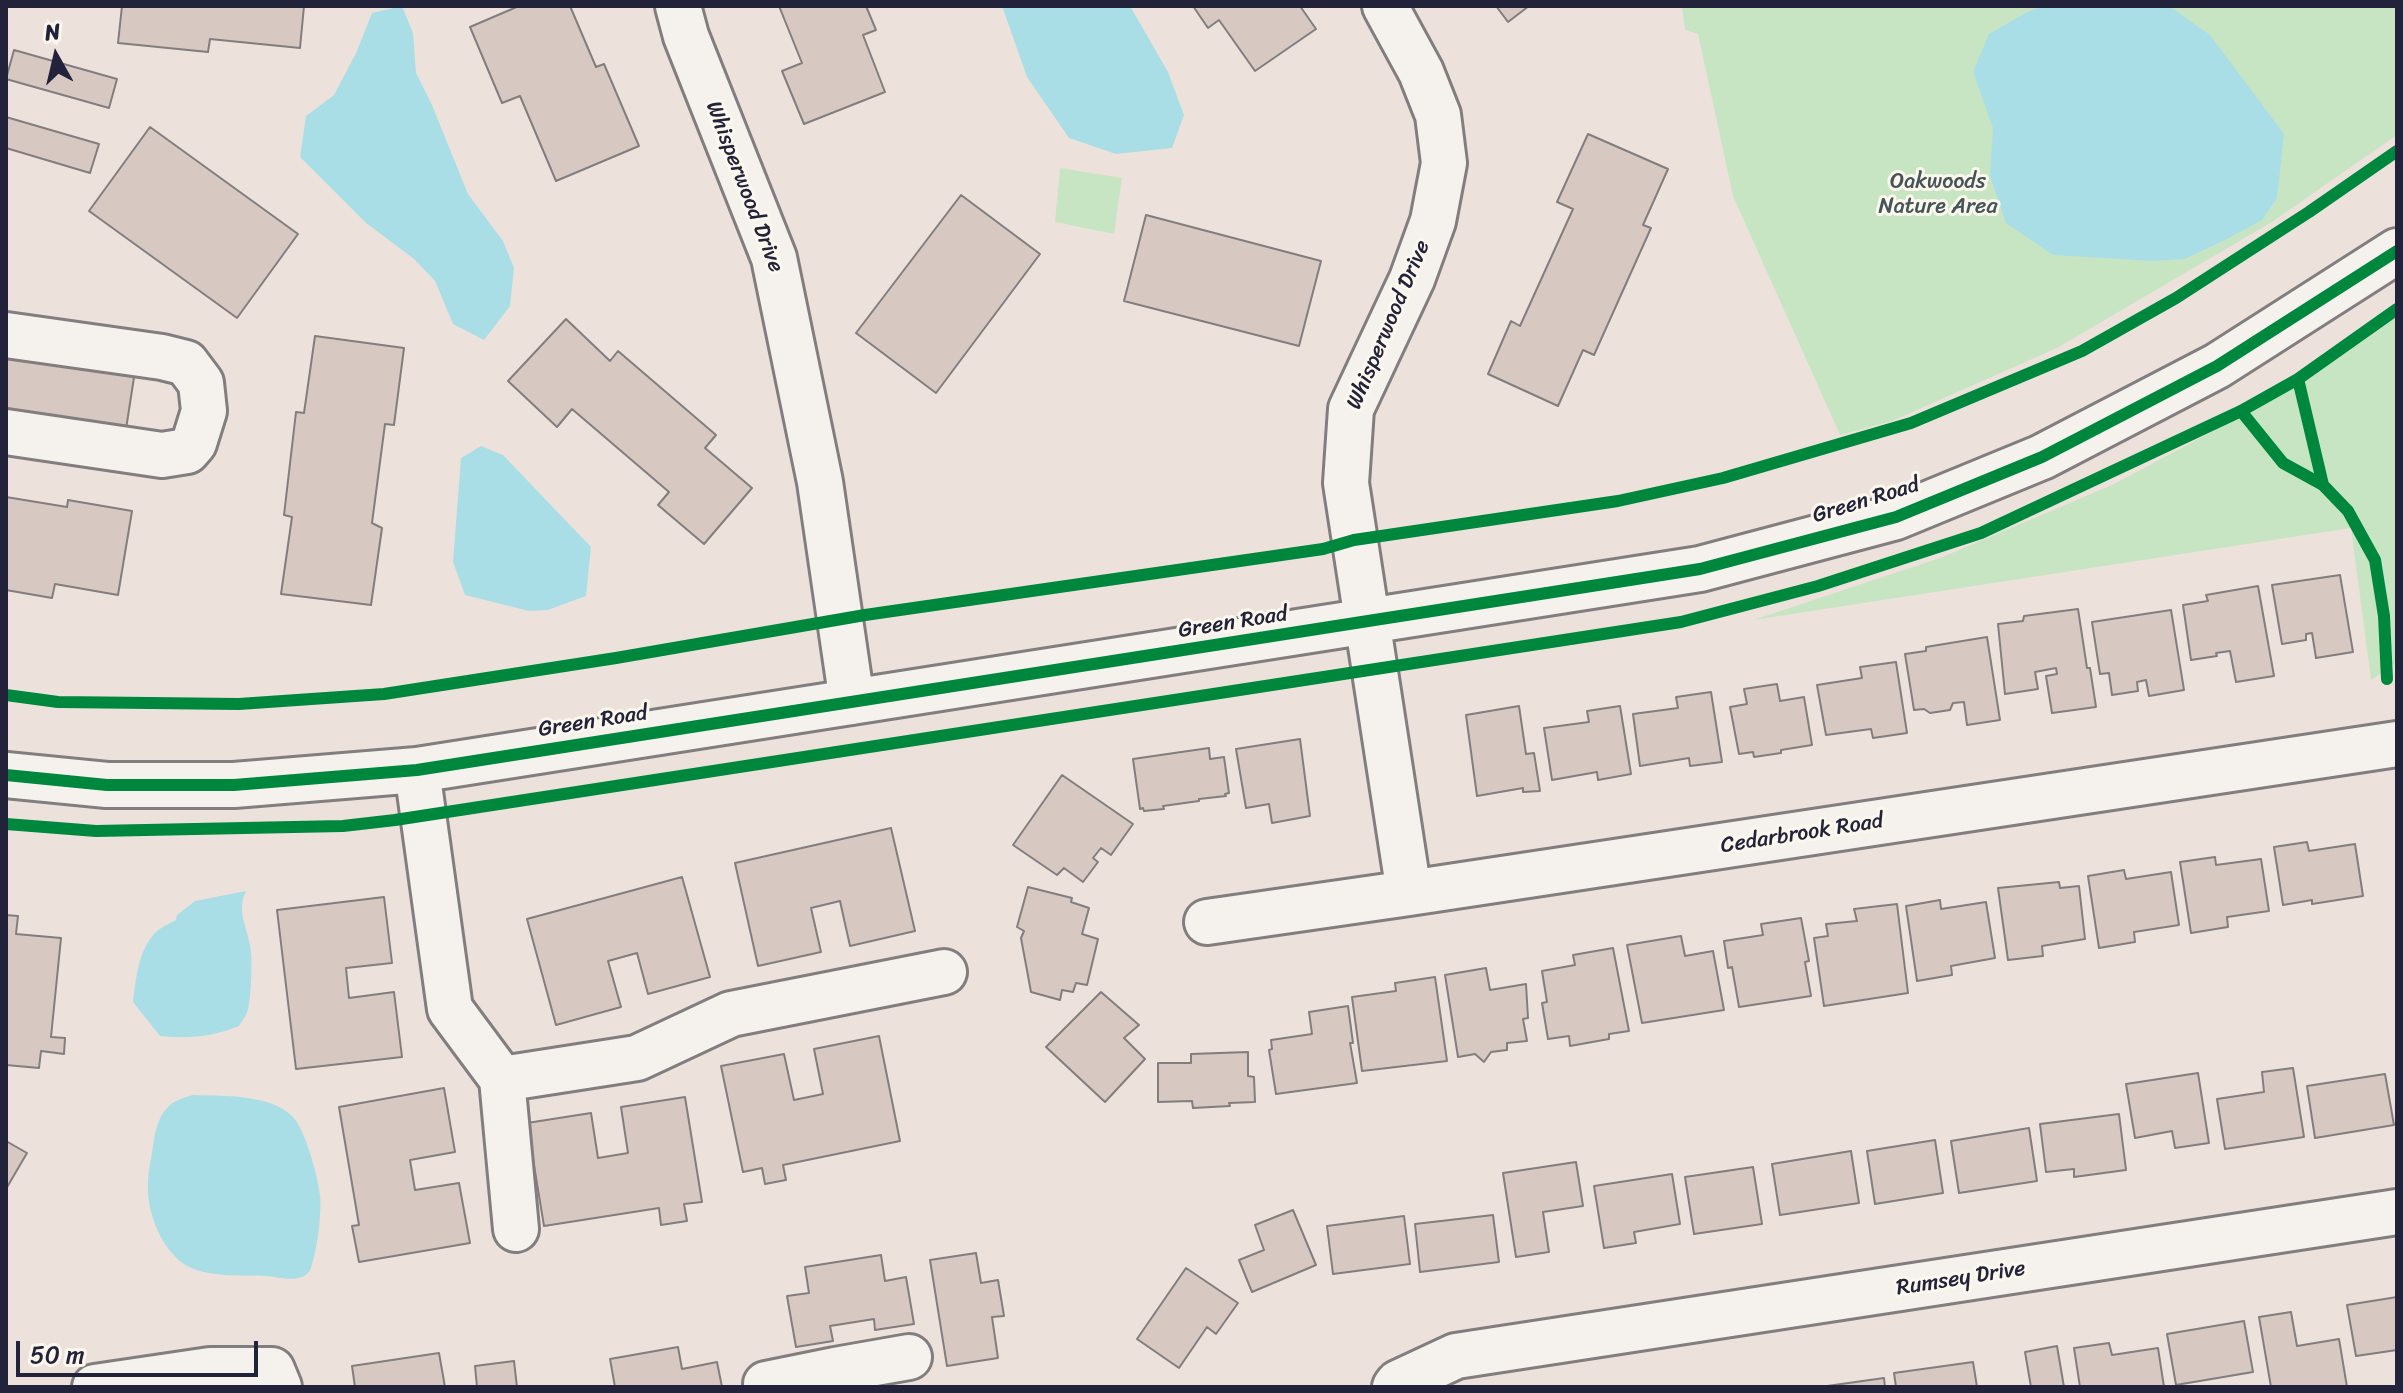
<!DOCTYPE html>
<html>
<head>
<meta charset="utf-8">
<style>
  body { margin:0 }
  #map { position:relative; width:2403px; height:1393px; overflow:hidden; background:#ede2db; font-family:Sriracha,sans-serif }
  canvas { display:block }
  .frame { position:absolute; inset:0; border:8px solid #22223b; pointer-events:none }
  .north { position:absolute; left:16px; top:16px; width:80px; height:80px; -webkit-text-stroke:6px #fbf7ec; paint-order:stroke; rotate:352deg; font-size:22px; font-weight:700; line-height:32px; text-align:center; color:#22223b }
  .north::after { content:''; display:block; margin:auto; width:28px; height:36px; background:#22223b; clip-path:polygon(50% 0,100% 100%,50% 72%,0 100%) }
  .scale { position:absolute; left:16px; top:1341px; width:242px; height:36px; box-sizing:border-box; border:4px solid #22223b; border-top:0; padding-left:10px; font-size:24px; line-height:28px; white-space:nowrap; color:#22223b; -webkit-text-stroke:6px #fbf7ec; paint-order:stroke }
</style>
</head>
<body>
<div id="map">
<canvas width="2403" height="1393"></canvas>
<div class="frame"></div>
<div class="north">N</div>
<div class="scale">50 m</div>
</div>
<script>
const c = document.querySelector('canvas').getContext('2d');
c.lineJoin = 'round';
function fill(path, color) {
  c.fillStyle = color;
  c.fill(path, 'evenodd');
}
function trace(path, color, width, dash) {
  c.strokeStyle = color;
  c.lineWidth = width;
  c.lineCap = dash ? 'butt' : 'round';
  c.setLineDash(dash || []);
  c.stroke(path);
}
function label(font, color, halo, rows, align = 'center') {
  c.font = font + ' Sriracha,sans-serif';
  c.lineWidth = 6;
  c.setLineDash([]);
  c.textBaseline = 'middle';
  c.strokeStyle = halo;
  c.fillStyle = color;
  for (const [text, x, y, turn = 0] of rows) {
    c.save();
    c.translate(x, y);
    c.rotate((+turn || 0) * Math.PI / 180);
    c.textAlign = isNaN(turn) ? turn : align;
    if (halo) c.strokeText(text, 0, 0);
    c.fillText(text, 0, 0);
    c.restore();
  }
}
const green = new Path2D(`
  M1682,6H2397V135L2272,222L2057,348L1892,421L1840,435L1733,196L1698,34L1685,30Z
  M1060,168L1122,178L1114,234L1055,222Z
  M2397,314V662L2371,680L2351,528L1753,620L1940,558L2112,485L2281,395Z`);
const water = new Path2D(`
  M402,6L413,33L416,73L432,105L468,194L503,241L514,268L510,306L484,340L453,324L435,281L414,259L366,223L300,157L306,116L334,95L356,53L372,13Z
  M1002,6H1130L1168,72L1184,115L1172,148L1116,154L1069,138L1027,77Z
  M2045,6H2169L2210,35L2284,134L2277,198L2262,220L2229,238L2185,259L2152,261L2053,255L2006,223L1990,176L1993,128L1973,72L1989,34L2027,12Z
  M481,446L503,455L591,547L586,596L548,610L529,611L465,595L453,562L461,458Z
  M246,891C236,911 247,926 250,946C253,957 251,997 248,1009C247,1015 242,1021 239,1026C211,1037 190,1039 160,1036L133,1002C136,979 138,952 154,934C159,928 169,924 176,920L177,915L195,901Z
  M193,1095C222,1096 270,1094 292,1116C305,1128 318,1177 320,1195C322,1213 317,1251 311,1268C305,1284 281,1278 267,1276C243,1275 205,1278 184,1264C161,1249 146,1210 148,1183C148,1173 150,1163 152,1153C154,1139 156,1119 167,1108C174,1100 183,1098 193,1095Z`);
const building = new Path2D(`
  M122,6H304L300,48L210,39L208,52L118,43Z
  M519,6H570L596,67L604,64L639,146L556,181L520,96L502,103L470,27Z
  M779,6H866L876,30L863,35L885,92L804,124L782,71L802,63Z
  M1193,6H1300L1316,29L1255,71L1219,20L1208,28Z
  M1496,6H1529L1508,22Z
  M14,50L117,79L109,108L6,79Z
  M6,117L99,144L90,173L6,148Z
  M150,127L298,234L237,318L89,211Z
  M1588,134L1668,169L1643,225L1651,228L1594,355L1583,350L1558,406L1488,374L1511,321L1520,326L1573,209L1557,202Z
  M961,195L1040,254L936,393L856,333Z
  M1146,215L1321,261L1299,346L1124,301Z
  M566,319L610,361L618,351L716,435L705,448L752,488L704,544L658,505L669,492L572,409L557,427L508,381Z
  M315,336L404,348L394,425L385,424L372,523L382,528L371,605L281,594L292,517L284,515L296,412L304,413Z
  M6,352L135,371L126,429L6,412Z
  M6,497L67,507L68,500L132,511L118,595L55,584L52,598L6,590Z
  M2340,575L2353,652L2316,658L2312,633L2306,634V640L2282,644L2272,585Z
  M2258,586L2274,676L2236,682L2230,651L2216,653L2217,656L2191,660L2183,605L2208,601L2206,595Z
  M2078,609L2087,668H2090L2096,707L2052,713L2046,676L2057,674L2056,668L2035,672L2038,689L2005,694L1998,624L2023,621L2024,616Z
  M2171,610L2184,690L2149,696L2146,680L2137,682L2138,691L2112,695L2109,673L2100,674L2092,622Z
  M1987,637L2000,720L1967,725L1964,702L1953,703L1950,710L1930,713L1924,709L1914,710L1905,654L1926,651V647Z
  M1896,662L1907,733L1873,738L1871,729L1826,735L1817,685L1862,678L1860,667Z
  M1777,684L1780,701L1804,697L1812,745L1781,750V753L1754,757L1753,752L1739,754L1730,707L1747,704L1744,689Z
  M1711,692L1722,762L1690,766L1689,758L1640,766L1633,714L1678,708L1676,697Z
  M1519,706L1526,754L1534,753L1540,791L1523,792V788L1477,796L1466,715Z
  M1620,706L1631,774L1598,780L1597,772L1552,780L1544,728L1589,722L1587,711Z
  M1300,739L1310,816L1272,823L1269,804L1246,808L1236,749Z
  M1209,748L1210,759L1224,757L1229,793L1225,794L1226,796L1199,799V801L1163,806L1164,809L1144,811L1143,808L1140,809L1133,759Z
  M1062,775L1133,824L1111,855L1101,848L1093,858L1098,862L1083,882L1064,868L1057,875L1013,845Z
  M891,828L915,931L850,946L840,901L811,908L821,952L758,966L735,863Z
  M2307,842L2309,851L2355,844L2363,896L2312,904V900L2283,905L2274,847Z
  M2215,857L2216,865L2261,859L2269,911L2227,917L2228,927L2191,933L2180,862Z
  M2124,870L2126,879L2171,872L2179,925L2134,932L2135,942L2099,948L2088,876Z
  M682,877L710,977L648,994L637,953L608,961L621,1007L556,1025L527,919Z
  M2059,882L2060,888L2079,886L2085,939L2042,946L2043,956L2008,960L1998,888Z
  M1028,887L1072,898L1071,902L1089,908L1082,934L1098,939L1087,985L1076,983L1073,992L1062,990L1060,1000L1031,992L1021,938L1024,931L1017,927Z
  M384,897L392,963L346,968L349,998L394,992L402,1057L296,1069L277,910Z
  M1940,900L1941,909L1986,902L1995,958L1951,966L1952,975L1917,981L1906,906Z
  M1897,904L1908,993L1824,1006L1814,938L1828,936L1826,924L1857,921L1854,909Z
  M6,915L18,916L16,934L61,938L51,1037L65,1038L64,1054L41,1051L39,1068L6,1065Z
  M1801,918L1809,961L1805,962L1811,996L1739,1007L1732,967L1728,968L1724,941L1763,935L1761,924Z
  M1681,936L1685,956L1713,951L1724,1010L1642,1023L1627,945Z
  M1613,948L1629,1031L1609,1034V1039L1570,1046L1569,1036L1548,1039L1542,1003L1547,1002L1542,971L1575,965L1573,955Z
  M1486,968L1490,990L1526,984L1528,1018L1523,1019L1527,1041L1507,1043V1050L1491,1052L1484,1062L1475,1054L1458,1057L1445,975Z
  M1435,977L1447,1061L1362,1071L1352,997L1396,991L1395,983Z
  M1101,992L1139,1025L1124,1038L1145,1059L1105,1102L1046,1047Z
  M1348,1006L1353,1043H1350L1357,1083L1276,1094L1269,1050L1272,1049L1271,1040L1312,1034L1309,1012Z
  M879,1036L900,1141L783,1165L786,1180L765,1184L762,1168L743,1172L721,1066L784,1054L794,1100L823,1094L814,1049Z
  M1248,1052V1076L1254,1077L1255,1102L1229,1103L1230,1106L1193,1108L1192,1101L1158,1102V1063H1191V1054Z
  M2293,1068L2304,1137L2225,1149L2217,1099L2264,1092L2262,1072Z
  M2198,1073L2209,1143L2175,1148L2172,1131L2135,1138L2126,1084Z
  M2385,1074L2394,1125L2315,1138L2307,1086Z
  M444,1088L455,1152L410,1160L415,1190L459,1183L470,1243L359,1262L352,1226L359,1225L339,1107Z
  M685,1097L702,1202L684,1204L687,1221L661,1225L659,1208L544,1226L527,1123L591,1113L598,1158L628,1153L621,1107Z
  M2119,1114L2126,1170L2074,1177V1169L2046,1172L2040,1124Z
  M2029,1128L2037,1181L1959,1193L1951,1141Z
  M1935,1140L1943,1193L1875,1204L1867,1151Z
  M6,1141L27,1153L6,1189Z
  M1851,1151L1859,1203L1780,1215L1772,1164Z
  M1576,1162L1583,1206L1543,1212L1549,1252L1516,1257L1503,1173Z
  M1753,1167L1762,1224L1694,1234L1685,1177Z
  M1672,1174L1680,1224L1634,1232L1636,1243L1604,1248L1594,1186Z
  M1293,1210L1316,1265L1252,1292L1239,1260L1264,1250L1255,1225Z
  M1493,1215L1499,1262L1420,1272L1415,1224Z
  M1404,1216L1410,1264L1333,1274L1327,1226Z
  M976,1253L981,1283L998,1280L1004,1316L992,1317L998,1358L947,1366L930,1260Z
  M881,1255L885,1281L906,1277L914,1324L875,1330L874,1319L830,1326L833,1341L796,1347L787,1296L809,1293L805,1267Z
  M1186,1268L1238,1303L1216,1334L1207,1327L1179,1368L1137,1339Z
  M2397,1297V1350L2356,1356L2347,1305Z
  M2291,1312L2297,1346L2339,1339L2347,1387H2271L2259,1317Z
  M2244,1321L2253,1372L2176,1385L2167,1334Z
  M2109,1343L2112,1355L2158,1348L2164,1387H2080L2074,1348Z
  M2057,1346L2064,1387H2031L2025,1352Z
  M678,1347L682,1369L717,1362L722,1387H615L610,1359Z
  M439,1353L445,1387H355L352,1366Z
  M514,1361L517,1387H477L475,1366Z
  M1973,1362L1977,1387H1896L1894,1373Z
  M1884,1378L1885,1387H1820Z`);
const minor = new Path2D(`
  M678,6L686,36L774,258L820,482L852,702
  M1385,6L1421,72L1438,115L1444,163L1433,221L1412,279L1351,409L1346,483L1409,893
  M6,335L162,357L186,363L201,383L204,411L194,443L187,451L162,455L6,432
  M417,770L450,1009L502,1079L516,1229
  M6,775L107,785H234L417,770L1700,569L1896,517L2042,457L2217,366L2397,251
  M1207,922L1409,893L2397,744
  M502,1079L637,1058L731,1014L944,972
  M835,1370L909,1357
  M95,1387L210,1370H272L279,1387
  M766,1387V1384L835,1370L839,1387
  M1395,1387L1398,1383L1456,1356L2397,1212`);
const cycleway = new Path2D(`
  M2298,379L2323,485
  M2241,411L2283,463L2323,485L2348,511L2375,560L2384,616L2387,679
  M6,695L58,702L239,704L384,694L616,658L865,615L1323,549L1354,540L1618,501L1723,478L1911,423L2082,351L2176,298L2309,212L2397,151
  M6,775L107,785H234L417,770L1700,569L1896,517L2042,457L2217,366L2397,251
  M6,824L96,831L343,826L395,820L1681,622L1818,586L1981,533L2241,411L2298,379L2397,309`);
const parkNames = [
  ["Oakwoods",1938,182],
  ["Nature Area",1938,207]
];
const streetNames = [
  ["Whisperwood Drive",744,187,69],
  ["Whisperwood Drive",1389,325,-67],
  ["Green Road",1866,501,-17],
  ["Green Road",1233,623,-9],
  ["Green Road",593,722,-9],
  ["Cedarbrook Road",1802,834,-9],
  ["Rumsey Drive",1961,1279,-9]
];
fill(green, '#c8e5c3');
fill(water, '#aadee6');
fill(building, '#d7c9c2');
trace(building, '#827d7f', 2);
trace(minor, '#827d7f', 50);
trace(minor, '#f5f2ee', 44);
trace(cycleway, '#00873e', 12);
label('22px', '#445458', '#fbf7ec', parkNames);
label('22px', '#22223b', '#fbf7ec', streetNames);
</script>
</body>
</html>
